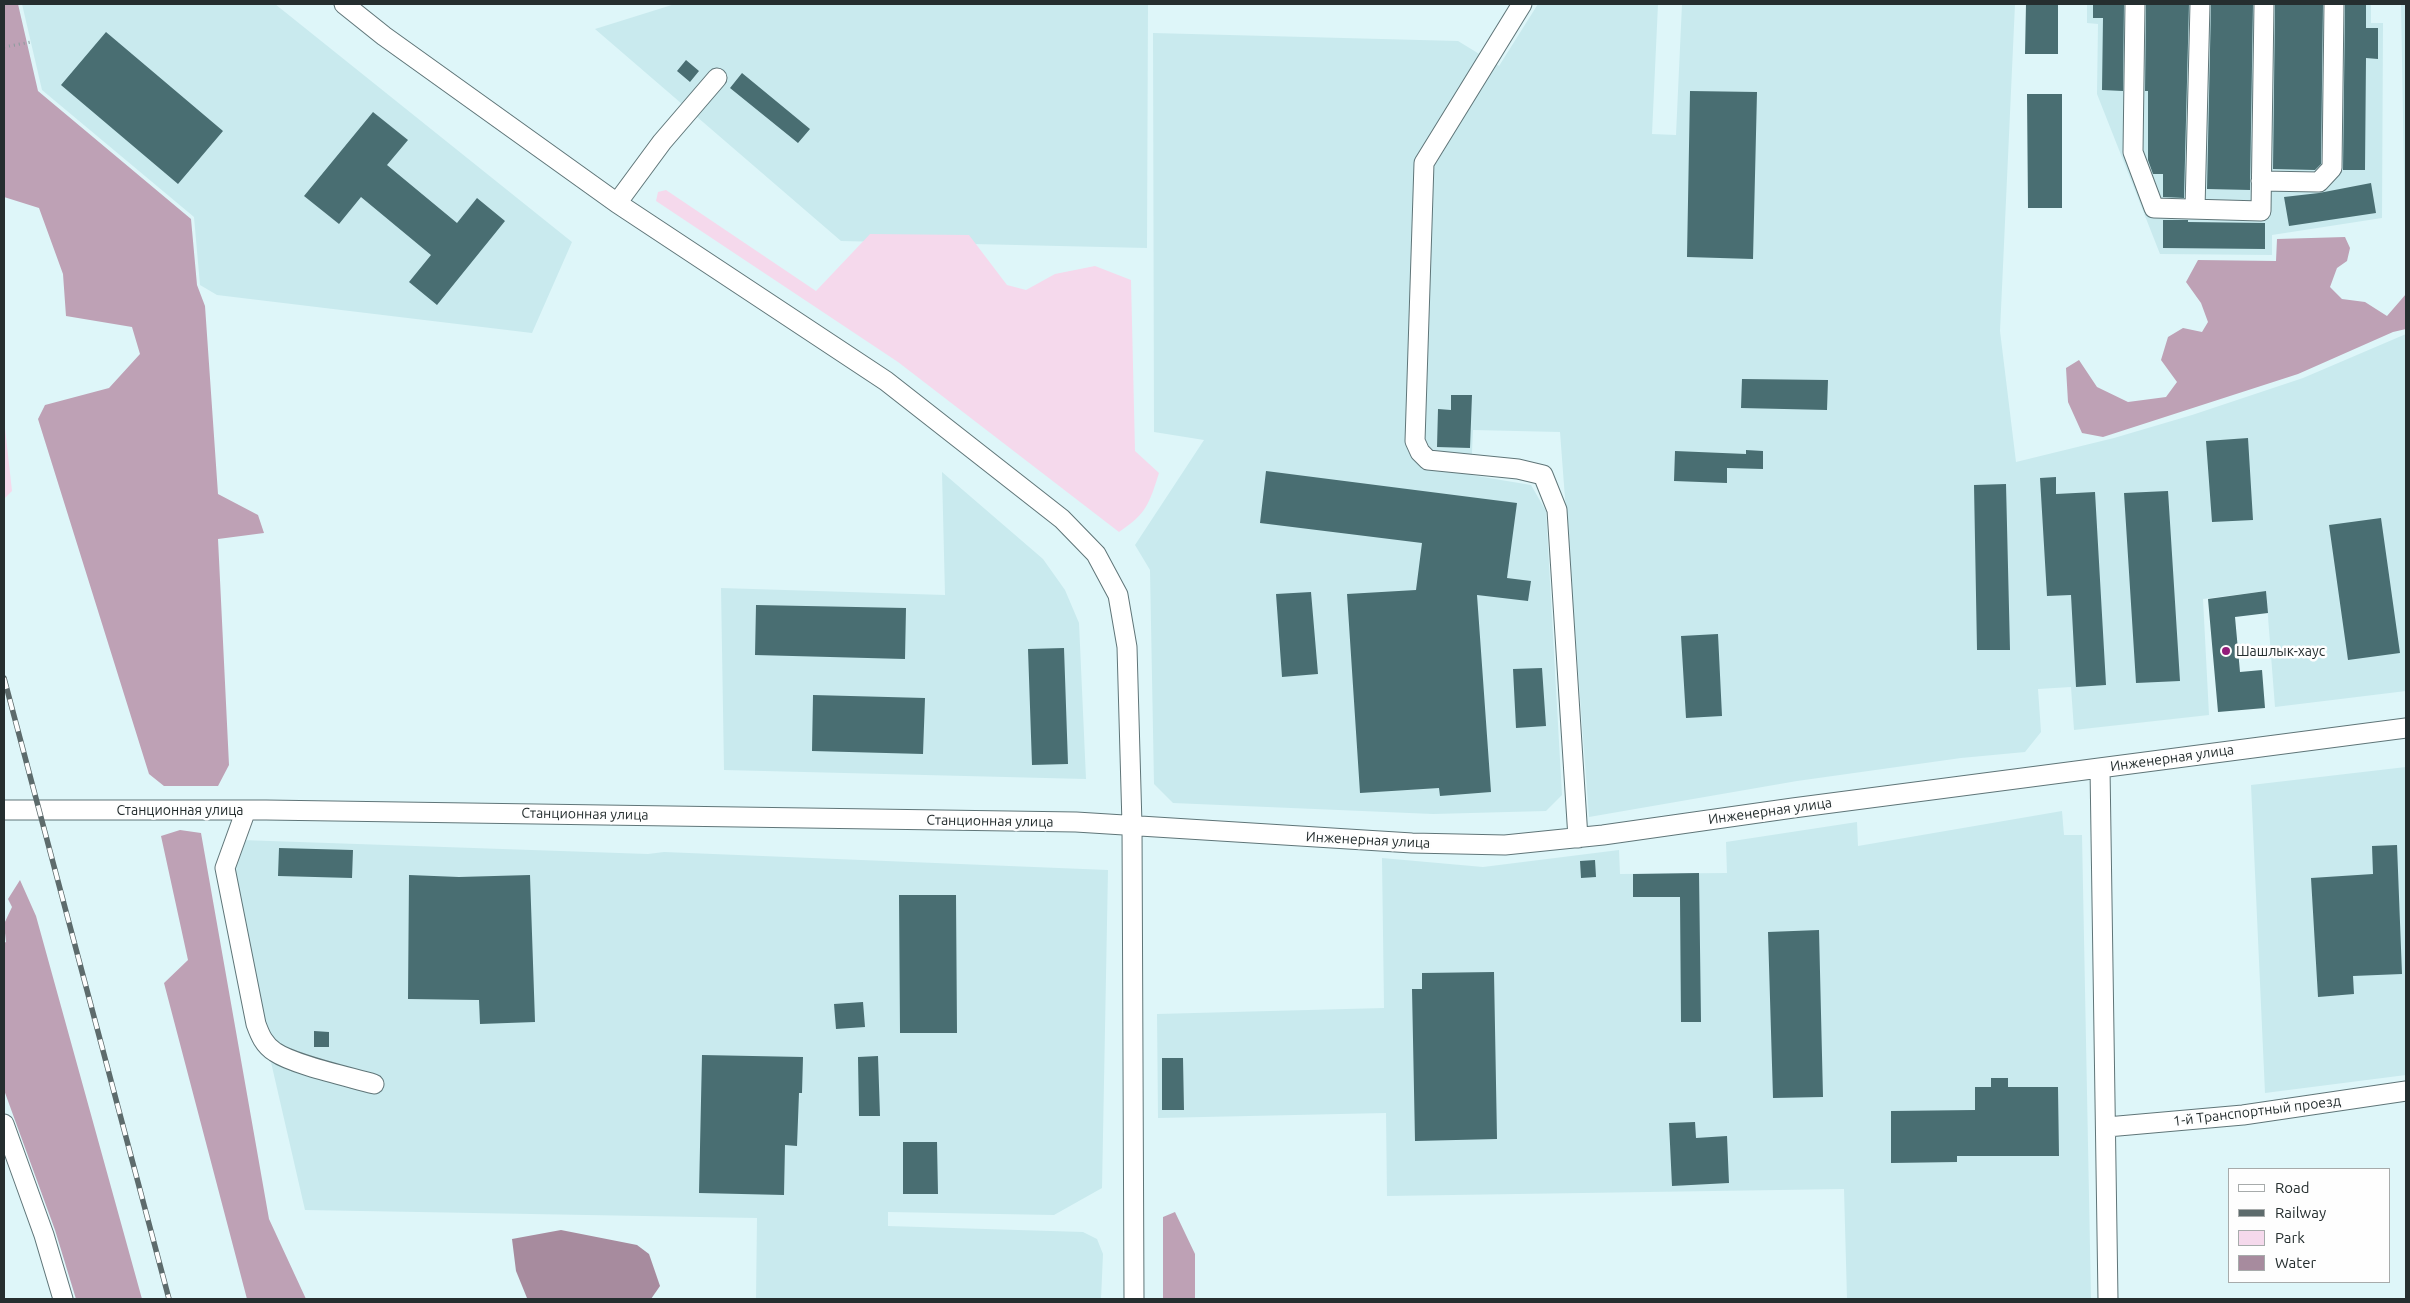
<!DOCTYPE html>
<html>
<head>
<meta charset="utf-8">
<style>
  body { margin:0 }
  #map { position:relative; width:2410px; height:1303px; overflow:hidden; background:#def6f9; font-family:Ubuntu,sans-serif }
  canvas { display:block }
  .frame { position:absolute; inset:0; border:5px solid #252e2f; pointer-events:none }
  .legend { position:absolute; left:2228px; top:1168px; width:162px; height:115px; box-sizing:border-box; background:#fefefe; border:1px solid #a7abab; margin:0; padding:6px 9px; list-style:none; font-size:15px; color:#252e2f }
  .legend li { display:flex; align-items:center; gap:10px; height:25px }
  .legend b { width:25px; border:1px solid #a7abab }
</style>
</head>
<body>
<div id="map">
<canvas width="2410" height="1303"></canvas>
<div class="frame"></div>
<ul class="legend">
<li><b style="height:6px;background:#fff"></b>Road</li>
<li><b style="height:6px;background:#5d6b6c"></b>Railway</li>
<li><b style="height:14px;background:#f5d9ec"></b>Park</li>
<li><b style="height:14px;background:#a78b9e"></b>Water</li>
</ul>
</div>
<script>
const c = document.querySelector('canvas').getContext('2d');
c.lineJoin = 'round';
function fill(path, color) {
  c.fillStyle = color;
  c.fill(path, 'evenodd');
}
function trace(path, color, width, dash) {
  c.strokeStyle = color;
  c.lineWidth = width;
  c.lineCap = dash ? 'butt' : 'round';
  c.setLineDash(dash || []);
  c.stroke(path);
}
function label(font, color, halo, rows, align = 'center') {
  c.font = font + ' Ubuntu,sans-serif';
  c.lineWidth = 5;
  c.setLineDash([]);
  c.textBaseline = 'middle';
  c.strokeStyle = halo;
  c.fillStyle = color;
  for (const [text, x, y, turn = 0] of rows) {
    c.save();
    c.translate(x, y);
    c.rotate((+turn || 0) * Math.PI / 180);
    c.textAlign = isNaN(turn) ? turn : align;
    if (halo) c.strokeText(text, 0, 0);
    c.fillText(text, 0, 0);
    c.restore();
  }
}
const built = new Path2D(`
  M22,4H275L572,242L532,333L217,295L200,285L194,217L42,90Z
  M675,4H1148L1147,248L841,241L595,29Z
  M1538,4H1658L1652,134L1676,135L1682,4H2015L2000,331L2016,462L2114,438L2192,415L2303,378L2406,334V691L2275,707L2266,591L2203,599L2209,715L2074,730L2071,687L2038,689L2041,732L2025,752L1961,758L1797,781L1589,817L1560,432L1473,430L1471,475L1531,485L1546,511L1562,795L1546,811L1433,814L1173,803L1154,784L1150,570L1135,545L1204,440L1154,432L1153,33L1458,41L1499,66Z
  M2087,4H2371V23H2383L2382,218L2272,235V255L2160,254L2097,94L2098,24L2087,23Z
  M2401,4H2406L2405,227Z
  M942,472L1043,559L1065,590L1079,623L1086,779L724,770L721,588L945,595Z
  M2406,767V1075L2265,1093L2251,785Z
  M2062,811L2064,835H2082L2091,1299H1847L1844,1189L1387,1196L1386,1113L1158,1118L1157,1014L1384,1008L1382,858L1483,867L1619,850L1620,874L1727,873L1726,842L1857,822L1858,846Z
  M241,840L648,854L664,852L1108,870L1102,1188L1054,1215L888,1212V1226L1083,1232L1097,1239L1103,1254L1101,1299H756L757,1218L305,1210L262,1023L232,867Z`);
const green = new Path2D(`
  M666,190L816,291L870,234L969,235L1007,285L1026,290L1055,274L1095,266L1131,280L1135,451L1159,473C1149,504 1147,513 1119,532L898,362L656,201L658,192Z
  M4,419L12,491L4,499Z`);
const forest = new Path2D(`
  M4,4H18L38,91L191,219L197,285L205,306L218,494L258,515L264,533L218,539L229,765L218,786H164L149,774L38,419L45,405L109,388L140,354L132,327L66,316L63,274L39,208L4,197Z
  M2345,237L2350,248L2347,261L2337,268L2330,287L2342,299L2365,302L2387,316L2406,294V329L2393,332L2298,374L2103,437L2082,433L2068,402L2066,368L2079,360L2097,387L2128,402L2166,397L2177,382L2161,360L2168,337L2183,328L2202,332L2208,322L2201,303L2186,282L2198,260L2276,261L2277,239Z
  M180,830L201,833L269,1219L306,1299H247L164,983L188,960L161,836Z
  M20,880L36,916L142,1299H76L55,1230L4,1090V943L6,942L4,924L12,907L8,899Z
  M1175,1212L1195,1254V1299H1163V1217Z`);
const water = new Path2D(`
  M561,1230L637,1245L649,1254L660,1286L651,1299L527,1298L516,1271L512,1239Z`);
const building = new Path2D(`
  M2026,4H2058V54H2025Z
  M2093,4H2124L2123,91L2102,90L2103,18H2093Z
  M2146,4H2189L2184,198L2163,197V174H2153L2148,160V91H2145Z
  M2211,4H2253L2250,190L2207,189Z
  M2275,4H2323L2321,164L2315,170L2273,169Z
  M2345,4H2366V28H2378V59L2366,58L2365,170H2343Z
  M106,32L223,131L178,184L61,85Z
  M686,60L699,71L690,82L677,71Z
  M742,73L810,129L798,143L730,88Z
  M1690,91L1757,92L1753,259L1687,257Z
  M2027,94H2062V208H2028Z
  M373,112L408,140L387,165L457,223L477,198L505,221L437,305L409,282L431,255L361,197L339,224L304,196Z
  M2371,183L2376,213L2289,226L2284,197L2319,193Z
  M2163,220H2188V222L2265,223V249L2163,248Z
  M1742,379L1828,380L1827,410L1741,408Z
  M1451,395H1472L1470,448L1437,447L1438,409L1451,410Z
  M2248,438L2253,520L2212,522L2206,441Z
  M1746,450L1763,451V469L1727,468V483L1674,481L1675,451L1746,454Z
  M1266,471L1517,503L1507,578L1531,581L1528,601L1477,595L1491,792L1440,796L1439,788L1360,793L1347,594L1416,590L1422,543L1260,523Z
  M2056,477V494L2095,492L2106,685L2076,687L2071,595L2047,596L2040,478Z
  M2006,484L2010,650H1977L1974,485Z
  M2168,491L2180,681L2136,683L2124,493Z
  M2381,518L2400,653L2348,660L2329,525Z
  M2266,591L2268,613L2235,617L2240,672L2262,670L2265,708L2218,712L2208,599Z
  M1311,592L1318,674L1282,677L1276,594Z
  M756,605L906,608L905,659L755,655Z
  M1718,634L1722,716L1686,718L1681,636Z
  M1064,648L1068,764L1032,765L1028,649Z
  M1542,668L1546,726L1516,728L1513,669Z
  M813,695L925,698L923,754L812,751Z
  M2397,845L2402,974L2353,976L2354,994L2318,997L2311,878L2373,874L2372,846Z
  M279,848L353,850L352,878L278,876Z
  M1595,860L1596,877L1581,878L1580,861Z
  M1699,873L1701,1022H1681L1680,897H1633V874Z
  M409,875L459,877L530,875L535,1022L480,1024L479,1000L408,999Z
  M899,895H956L957,1033H900Z
  M1819,930L1823,1097L1773,1098L1768,932Z
  M1494,972L1497,1139L1415,1141L1412,989H1422V973Z
  M863,1002L865,1027L836,1029L834,1004Z
  M314,1031L329,1032V1047H314Z
  M702,1055L803,1057L802,1093H799L797,1146L785,1145L784,1195L699,1193Z
  M878,1056L880,1116H859L858,1057Z
  M1162,1058H1183L1184,1110H1162Z
  M1991,1078H2008V1087H2058L2059,1156H1957V1162L1891,1163V1111L1975,1110V1087H1991Z
  M1695,1122L1696,1138L1727,1136L1729,1183L1672,1186L1669,1123Z
  M903,1142H937L938,1194H903Z`);
const path = new Path2D(`
  M4,47L31,42`);
const minor = new Path2D(`
  M344,4L384,36L617,203L886,381L1062,519L1096,554L1118,595L1127,647L1132,825L1134,1299
  M1522,4L1424,163L1415,441L1420,452L1428,460L1518,469L1543,475L1557,510L1578,838
  M2135,4L2133,152L2154,208L2261,211L2264,4
  M2261,181L2319,182L2332,168L2334,4
  M617,203L662,142L717,78
  M2195,209L2200,4
  M2100,768L2108,1299
  M4,810H266L1076,822L1412,843L1505,845L1603,835L1793,808L2406,728
  M246,810L225,868L256,1024C260,1035 264,1045 275,1052C294,1065 350,1077 374,1084
  M4,1124L44,1235L63,1299
  M2107,1127L2243,1115L2406,1091`);
const rail = new Path2D(`
  M4,678L169,1299`);
const markers = [
  [2226,651,5,"#921c7a"]
];
const poiNames = [
  ["Шашлык-хаус",2236,651]
];
const streetNames = [
  ["Инженерная улица",2172,758,-8],
  ["Станционная улица",180,810],
  ["Инженерная улица",1770,811,-8],
  ["Станционная улица",585,814,1],
  ["Станционная улица",990,821,1],
  ["Инженерная улица",1368,840,3],
  ["1-й Транспортный проезд",2257,1111,-7]
];
fill(built, '#c9eaee');
fill(green, '#f5d9ec');
fill(forest, '#bea1b5');
fill(water, '#a78b9e');
fill(building, '#496e72');
trace(minor, '#5f7578', 21);
trace(path, '#8a9b9d', 3, [1, 4]);
trace(minor, '#fff', 19);
trace(rail, '#5d6b6c', 5.5);
trace(rail, '#fefefe', 4, [11]);
for (const [x, y, r, color] of markers) {
  const dot = new Path2D();
  dot.arc(x, y, r, 0, 2 * Math.PI);
  c.fillStyle = color;
  c.fill(dot);
  trace(dot, '#fefefe', 2);
}
label('14px', '#252e2f', '#fefefe', poiNames, 'left');
label('14px', '#252e2f', '#fefefe', streetNames);
</script>
</body>
</html>
